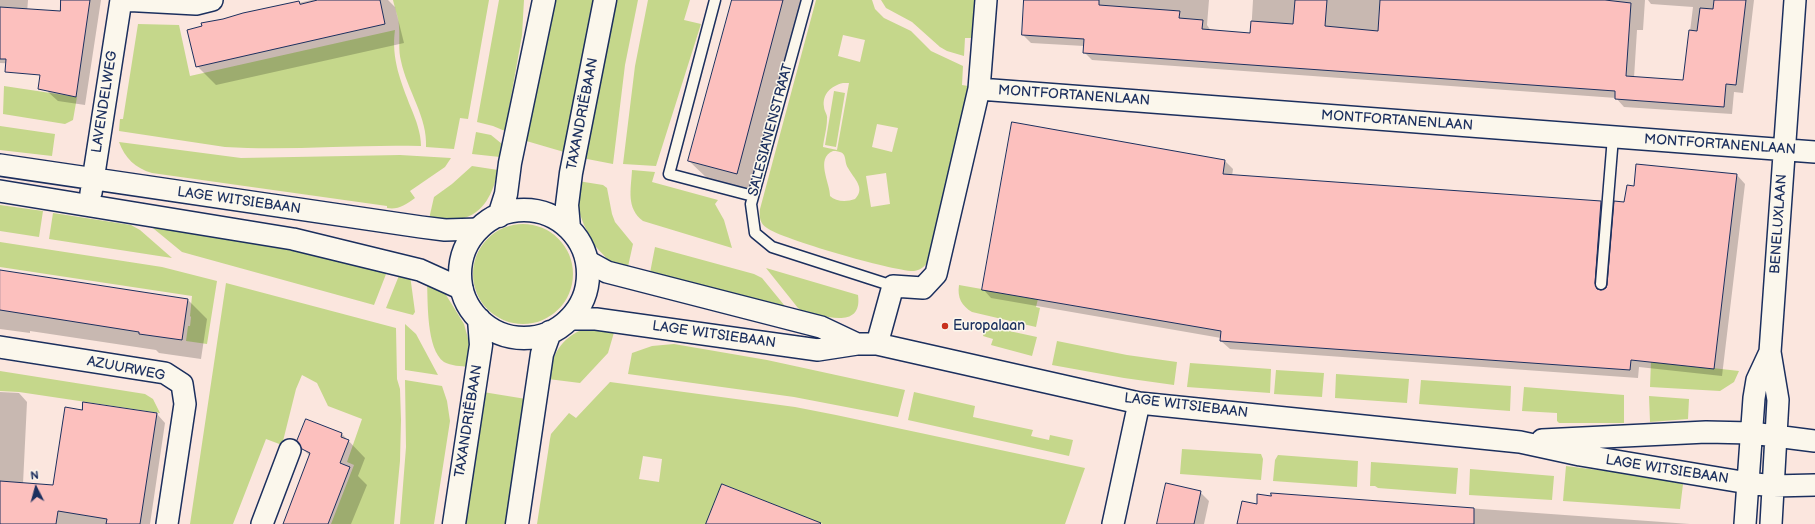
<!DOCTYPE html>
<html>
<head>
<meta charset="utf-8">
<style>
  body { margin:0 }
  #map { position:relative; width:1815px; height:524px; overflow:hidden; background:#fbe6de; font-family:"Balsamiq Sans",sans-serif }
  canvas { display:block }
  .north { position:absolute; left:16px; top:468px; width:40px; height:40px; -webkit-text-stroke:3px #fbf7ec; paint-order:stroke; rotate:354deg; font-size:11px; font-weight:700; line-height:16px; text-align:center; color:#1b2f5e }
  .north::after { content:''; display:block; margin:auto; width:14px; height:18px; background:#1b2f5e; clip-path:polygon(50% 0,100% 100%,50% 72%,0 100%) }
</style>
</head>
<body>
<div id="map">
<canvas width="1815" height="524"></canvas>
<div class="north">N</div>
</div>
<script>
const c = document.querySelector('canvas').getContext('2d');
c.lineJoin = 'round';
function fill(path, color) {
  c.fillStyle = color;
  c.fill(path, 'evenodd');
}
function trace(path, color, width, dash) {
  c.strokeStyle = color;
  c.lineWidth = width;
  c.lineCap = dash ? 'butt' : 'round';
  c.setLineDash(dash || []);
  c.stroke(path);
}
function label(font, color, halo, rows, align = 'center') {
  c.font = font + ' "Balsamiq Sans",sans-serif';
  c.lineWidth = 3;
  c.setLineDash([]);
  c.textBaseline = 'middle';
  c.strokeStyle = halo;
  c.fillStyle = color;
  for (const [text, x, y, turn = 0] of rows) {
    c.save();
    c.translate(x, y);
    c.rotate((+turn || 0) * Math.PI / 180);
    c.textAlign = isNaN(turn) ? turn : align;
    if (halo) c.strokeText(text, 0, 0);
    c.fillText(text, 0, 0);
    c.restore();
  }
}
const green = new Path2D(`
  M393,0H489L468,119L460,118L454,149L426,147C428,118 407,90 401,61C398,50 400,39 399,27C399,18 395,9 393,0Z
  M499,0H524L522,35L505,131L493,126L477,122Z
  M548,0H593L564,152L523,140Z
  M612,0H638L625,65L613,164L582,158Z
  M648,0H690L684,20L701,24L656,166L623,164L635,66Z
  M816,0H872L875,9L884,18L911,31L931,51L963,66L962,85L968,86L962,117L929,261C925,266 921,270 914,271C896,272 781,239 767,228C760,224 759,217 760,209ZM843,35L865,40L860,62L838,56ZM843,83H849L837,150L823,147C824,138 827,128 827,119C828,115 824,111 824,107C822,94 831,86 843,83ZM877,124L898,128L892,152L872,147ZM833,151C849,151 843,160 848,168C854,179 866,188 855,199C847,202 836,202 830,196C830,183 815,158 833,151ZM886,173L890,204L871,207L866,176Z
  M881,0H975L972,38H965L964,56L947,51L940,47L912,22L886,8Z
  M138,24L179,25L190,76L395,30C391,59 401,82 411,108C416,120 421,133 421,146C355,144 290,151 225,147L119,131L120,119H123Z
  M4,86L77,97L73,120L65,124L3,114Z
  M834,91L845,93L836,147L825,145Z
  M0,126L55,134L52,156L0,150Z
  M476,132L491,135L502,144L500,157L472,154Z
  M119,142L241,158L400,155L451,158L445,167L410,191L415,198C405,205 398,210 387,208V206L152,173C135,168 125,158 119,142Z
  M472,166L498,170C494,191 484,215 460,219C451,221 439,219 429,219L434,197L452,184Z
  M632,170L655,172L652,182L718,200L715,204L724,220L732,248L643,221C626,208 631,190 632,170Z
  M578,181L603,185L607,188L612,214L615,222L633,244L627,271L612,264L595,246L584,225L578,209Z
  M0,205L43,211L39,237L0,231Z
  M53,213L131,225L140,230L172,258L49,239Z
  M148,224L254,239L388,269L374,305L182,252Z
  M473 274a50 50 0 1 1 100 0a50 50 0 1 1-100 0Z
  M0,242L162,267L217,281L207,344L186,341L188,326H190L191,317L190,316L192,296L0,267Z
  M655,247L754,274L762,278L789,311L649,278Z
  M766,268L858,295C862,324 836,319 818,315C811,313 803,313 798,308Z
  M400,273L410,275L415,312L413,315L386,308Z
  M427,281L443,290L464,324L471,349L469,367C461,366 451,366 444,362C426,349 428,301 427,281Z
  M226,283L396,328L397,379L400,389L401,420L400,461L394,524H331L354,465L347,462L362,419L328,406L317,383L302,375L296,389L282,445L266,439L233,524H190Z
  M959,285L1038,299L1036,307L1040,308L1036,327L972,312C962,306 957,298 959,285Z
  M405,324L416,334L438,375L405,370Z
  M986,326L1037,337L1032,356L991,345L993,339L983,336Z
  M584,329H615L608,353L580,383L548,379C552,356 560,338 584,329Z
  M1057,341L1127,355L1177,362L1174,385L1124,378L1052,365Z
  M674,344L767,360L905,390L898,417L794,397L628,374L632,353L652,346Z
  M1651,361L1739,371L1734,382L1720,391L1650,387Z
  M1190,363L1271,369L1270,393L1187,387Z
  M1276,370L1324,373L1322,397L1274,394Z
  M0,371L145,394L153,399L160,413L19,392L0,391Z
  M1336,374L1409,379L1407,403L1335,398Z
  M405,380L442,386L447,401L450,421L434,524H400L406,447Z
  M1421,380L1511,386L1510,411L1419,404Z
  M610,382L795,407L836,415L1085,468L1065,524H823L722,484L706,524H537L550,439L551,434L569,413L576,418ZM643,456L662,459L659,482L639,479Z
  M1524,387L1624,395V423H1559L1557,421V413L1522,411Z
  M483,392L526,399L507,524H463Z
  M914,392L975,406L973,417L1033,430L1031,436L1049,440L1050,435L1073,440L1069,456L908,420Z
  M1649,396L1689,399L1688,419L1650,422Z
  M1182,449L1261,454L1263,459L1261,480L1180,474Z
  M1278,455L1358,461L1357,487L1273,481L1275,460Z
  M1371,462L1458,468L1456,494L1378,488L1375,486H1370Z
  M1566,466L1638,475L1683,484L1680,509L1563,501Z
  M1470,469L1554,476L1552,500L1469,495Z`);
const shadow = new Path2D(`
  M0,0H28L23,64L0,63Z
  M62,0H101L85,105L58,101L48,92Z
  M312,0H388L395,7L404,43L216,85L197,66L203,24Z
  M733,0H807L756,193L709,180L689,161Z
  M1025,0H1209L1207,25L1211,31L1251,34L1253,0H1645L1643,30H1637L1634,78L1684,81L1693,7L1651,4L1648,0H1754L1743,93L1734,92L1732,114L1624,107L1616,98L1092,60L1084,52V46L1031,43L1023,35Z
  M1225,161L1233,169L1232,176L1601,202L1609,210L1603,291L1607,289L1625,203L1635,187L1637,165L1737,175L1745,184L1722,376L1639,367L1638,378L1230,349L1221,341V338L991,298L983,289Z
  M0,271L188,300L207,319L201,359L159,353L156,350L30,331V333L0,329Z
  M0,392L19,393L27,402L23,484L53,487L157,414L165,423L150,524H0Z
  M342,434L365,458L358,476L367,485L351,524H283L310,456L303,449Z
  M1200,492L1209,501L1204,524H1158Z
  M1272,494L1690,524H1238L1258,505L1272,497Z`);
const building = new Path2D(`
  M61,0H90L76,97L38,89L40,75L5,72L6,59H0V7L60,11Z
  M318,0H380L385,24L196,67L187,30L202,26L201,23L223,19L243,13L299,1L300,4Z
  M732,0H783L737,174L688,161Z
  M1024,0H1099V5L1180,11L1179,18L1203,20L1202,29L1250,33L1251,21L1293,24L1295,0H1327L1325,26L1378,31L1380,0H1605L1631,3L1626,76L1683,80L1689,30L1697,31L1700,8L1713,9L1714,0H1746L1736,85L1726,84L1724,107L1615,99V91L1083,53L1084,39L1022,35Z
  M1012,122L1225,160L1223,174L1601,201L1595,283L1597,289L1601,290L1606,288L1607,285L1614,201L1624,202L1627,185L1634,186L1636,164L1737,174L1714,369L1631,360L1630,370L1220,341L1221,331L982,290Z
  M0,270L188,299L182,340L139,334V332L0,310Z
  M83,402L157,413L140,524H106L107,519L58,511L56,524H0V481L53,485L65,407L82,410Z
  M306,419L342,433L341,437L349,440L340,463L350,467L328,524H283L310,453L302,449L297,441Z
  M1166,483L1201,491L1194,524H1157Z
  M722,484L821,523L820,524H706Z
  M1271,493L1474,508V524H1237L1242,501L1257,504V494L1271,496Z`);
const lane = new Path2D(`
  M715,0L669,174L753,196
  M807,0L751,204L755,233L772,247L893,286
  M1601,284L1613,137`);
const street = new Path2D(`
  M121,0L196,4L212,0
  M979,89L1815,152
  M0,165L421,227L445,230L479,229
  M0,191L293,239L420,270L462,289
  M91,193L121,0
  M587,261L607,272L821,327L857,344
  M569,319H596L818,350L857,344H877L1139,403L1520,442L1580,455L1748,483L1773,486L1815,485
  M877,344L893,286L923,288L936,274L979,89L986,0
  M0,347L165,373L182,384L185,404L167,524
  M1542,440L1706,432L1752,433L1815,441
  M262,524L290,450
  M1113,524L1139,403
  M1745,524L1754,398L1757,380L1770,352
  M1771,524L1778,400L1770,352L1795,0`);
const secondary = new Path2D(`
  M460 274a64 64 0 1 1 128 0a64 64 0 1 1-128 0Z
  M499,216L506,194L510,163L544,0
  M569,228L567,205L571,173L605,0
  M454,524L481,345L479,319
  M517,524L542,354L550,332`);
const markers = [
  [945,326,4,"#c8321e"]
];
const streetNames = [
  ["MONTFORTANENLAAN",1074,96,4],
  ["LAVENDELWEG",105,102,-81],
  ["TAXANDRIËBAAN",583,114,-79],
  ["MONTFORTANENLAAN",1397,121,4],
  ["SALESIANENSTRAAT",771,130,-75],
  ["MONTFORTANENLAAN",1720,145,4],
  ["LAGE WITSIEBAAN",239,201,8],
  ["BENELUXLAAN",1779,224,-86],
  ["LAGE WITSIEBAAN",714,335,8],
  ["AZUURWEG",126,369,11],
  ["LAGE WITSIEBAAN",1186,406,7],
  ["TAXANDRIËBAAN",469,421,-81],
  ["LAGE WITSIEBAAN",1667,470,9]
];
const poiNames = [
  ["Europalaan",953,326]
];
fill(green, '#c5d78b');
fill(shadow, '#0003');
fill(building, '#fcc0be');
trace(building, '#1b2f5e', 1);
trace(lane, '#1b2f5e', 13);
trace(street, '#1b2f5e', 24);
trace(secondary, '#1b2f5e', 25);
trace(lane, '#fbf7ec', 10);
trace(street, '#fbf7ec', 21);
trace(secondary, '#fbf7ec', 22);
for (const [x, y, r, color] of markers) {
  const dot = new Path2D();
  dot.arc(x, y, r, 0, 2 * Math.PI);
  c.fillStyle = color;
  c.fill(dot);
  trace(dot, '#fbf7ec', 1.5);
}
label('14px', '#1b2f5e', '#fbf7ec', streetNames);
label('14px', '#1b2f5e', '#fbf7ec', poiNames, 'left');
</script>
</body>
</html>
